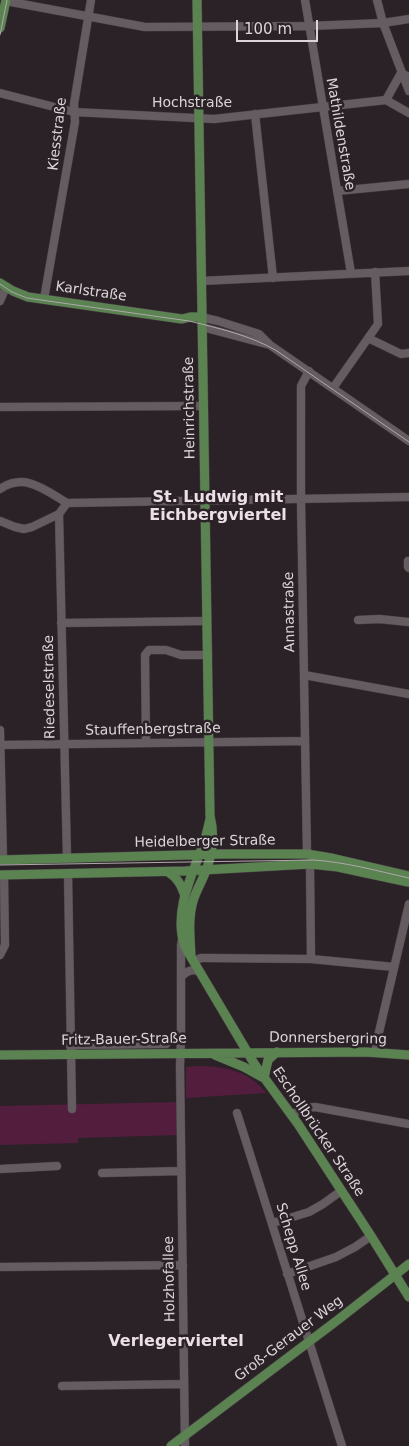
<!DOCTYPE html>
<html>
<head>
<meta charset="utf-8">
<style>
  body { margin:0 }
  #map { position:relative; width:409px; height:1446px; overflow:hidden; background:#2b2227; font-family:"DejaVu Sans",sans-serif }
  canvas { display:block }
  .scale { position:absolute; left:236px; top:20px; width:82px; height:22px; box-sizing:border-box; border:2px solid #dbd5d8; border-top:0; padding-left:6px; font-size:15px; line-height:18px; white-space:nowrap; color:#dbd5d8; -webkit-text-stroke:4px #2b2227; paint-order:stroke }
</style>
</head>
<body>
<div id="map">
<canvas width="409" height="1446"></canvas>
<div class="scale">100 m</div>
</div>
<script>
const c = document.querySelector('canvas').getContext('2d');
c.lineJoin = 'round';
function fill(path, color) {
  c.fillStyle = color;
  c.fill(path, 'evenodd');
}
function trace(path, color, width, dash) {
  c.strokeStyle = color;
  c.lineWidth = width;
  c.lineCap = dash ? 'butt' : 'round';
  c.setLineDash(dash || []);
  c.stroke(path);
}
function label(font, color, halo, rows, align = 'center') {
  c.font = font + ' "DejaVu Sans",sans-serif';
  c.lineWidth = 5;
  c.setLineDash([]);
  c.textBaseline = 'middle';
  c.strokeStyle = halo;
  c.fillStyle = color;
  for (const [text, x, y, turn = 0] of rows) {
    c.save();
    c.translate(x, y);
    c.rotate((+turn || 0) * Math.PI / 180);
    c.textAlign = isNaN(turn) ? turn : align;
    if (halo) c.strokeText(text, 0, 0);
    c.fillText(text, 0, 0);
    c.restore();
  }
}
const green = new Path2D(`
  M196,1066C222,1066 249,1070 266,1093L186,1098V1067Z
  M178,1102V1135L78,1138V1143L0,1145V1106Z`);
const minor = new Path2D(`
  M305,0L351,273
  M377,0L383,23L409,91
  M6,1L145,27L309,26L383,23L409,19
  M409,77L401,73L386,100L409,113
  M0,93L74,112L214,119L386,100
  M255,114L273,278
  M337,191L409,184
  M201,281L409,271
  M44,299L75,122L74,104L91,0
  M0,301L6,287
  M201,317L218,321L259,334L270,345L409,441
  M202,327L270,345
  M368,338L401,354L409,353
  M333,388L378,324L375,272
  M0,407L203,406
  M0,489C25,472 45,490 67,503
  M67,503L409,497
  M59,514L67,858
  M0,521L15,527L24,529L32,527L59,514L67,503
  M408,561V567L409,568
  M358,620L379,619L409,622
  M61,623L207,621
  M304,675L409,694
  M0,730L3,860
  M146,743L145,655L149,650H166L181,655H208
  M0,745L305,741
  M307,854L301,500V386L309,371
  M310,864L311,959
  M68,874L72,1109
  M182,940L181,945V1038L180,1066L185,1446
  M0,955L5,945L4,875
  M194,961L201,958H207L311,959L394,967
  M181,977C187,971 191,969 199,971
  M70,1046L79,1045L166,1044
  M376,1052V1045L409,904
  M237,1113C273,1224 306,1335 342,1446
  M291,1115L304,1108L315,1107L409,1124
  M0,1169L57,1166
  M102,1173L181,1171
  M273,1223L309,1212L323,1204L341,1191
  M0,1267L183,1265
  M287,1274L336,1257L355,1247L371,1236
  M62,1386L184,1384`);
const major = new Path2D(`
  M0,28L6,0
  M0,283L13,291L28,297L182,319L190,317H201
  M210,819C208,828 206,837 203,845C191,877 173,913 185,947L255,1065L298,1124L371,1236L409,1297
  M0,860L222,854H307L331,858L409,876
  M168,872C178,878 181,885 185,896
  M0,875L185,871L310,864L338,867L408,882
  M191,956C190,937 188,919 193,901C196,891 201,883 205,873C213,854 215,836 210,816L197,0
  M0,1055L366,1052L409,1055
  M215,1055L244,1067L262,1077
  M264,1078L268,1060L277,1052
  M171,1446L339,1319L409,1264`);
const tram = new Path2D(`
  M0,35L7,0
  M0,284L12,292L27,298L189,321C218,328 252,336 277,351L409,442
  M0,865L313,860C346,862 377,871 409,878`);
const streetNames = [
  ["Hochstraße",192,103],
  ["Kiesstraße",58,134,-83],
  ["Mathildenstraße",340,134,80],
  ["Karlstraße",91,292,8],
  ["Heinrichstraße",190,408,-91],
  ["Annastraße",290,612,-91],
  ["Riedeselstraße",50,687,-91],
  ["Stauffenbergstraße",153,730,-1],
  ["Heidelberger Straße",205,842,-1],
  ["Donnersbergring",328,1039,1],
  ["Fritz-Bauer-Straße",124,1040,-1],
  ["Eschollbrücker Straße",318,1132,56],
  ["Schepp Allee",293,1247,73],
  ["Holzhofallee",170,1279,-91],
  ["Groß-Gerauer Weg",289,1339,-37]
];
const quarterNames = [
  ["St. Ludwig mit",218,498],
  ["Eichbergviertel",218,516],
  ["Verlegerviertel",176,1342]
];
fill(green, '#531d3e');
trace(minor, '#474044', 9);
trace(major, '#474044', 10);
trace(minor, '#655c61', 8);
trace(major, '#5b8251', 9);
trace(tram, '#afa9ac', 1);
label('14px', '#dbd5d8', '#2b2227', streetNames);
label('bold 16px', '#ece0e6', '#2b2227', quarterNames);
</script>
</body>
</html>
